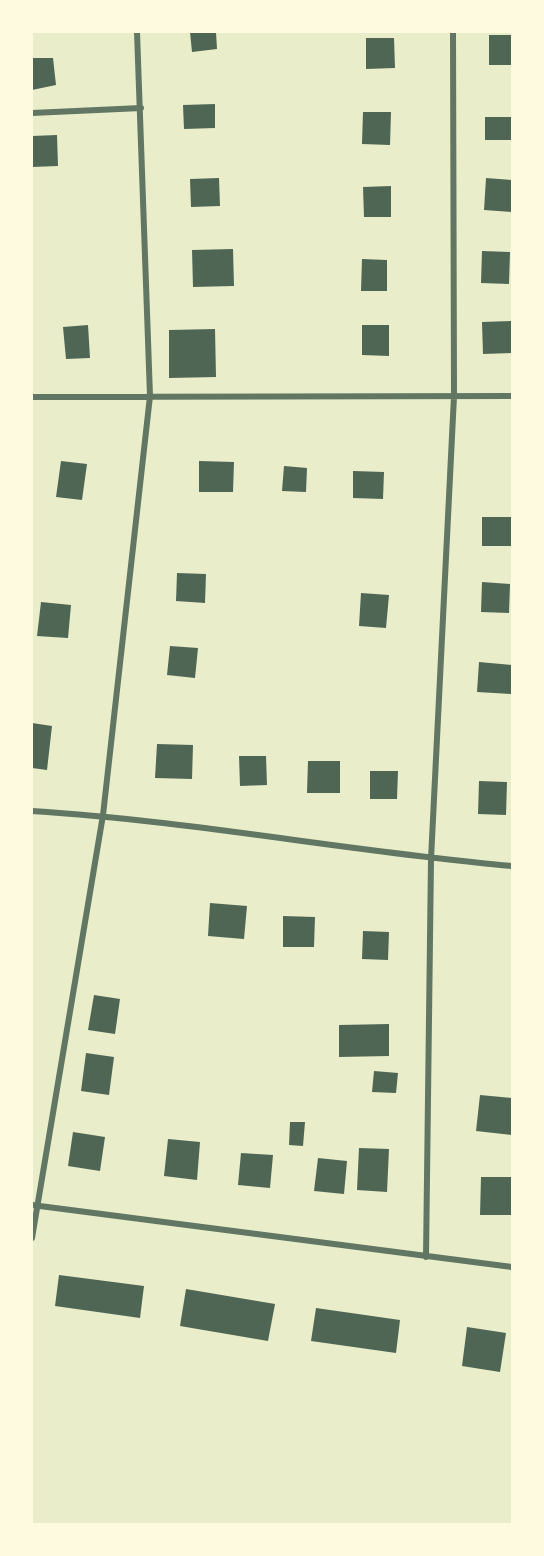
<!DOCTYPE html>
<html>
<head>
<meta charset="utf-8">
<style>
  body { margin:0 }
  #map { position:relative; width:544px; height:1556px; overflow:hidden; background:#e9edc9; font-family:Manrope,sans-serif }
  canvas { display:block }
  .frame { position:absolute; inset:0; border:33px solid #fefae0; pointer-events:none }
</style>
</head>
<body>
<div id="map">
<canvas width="544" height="1556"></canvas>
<div class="frame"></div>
</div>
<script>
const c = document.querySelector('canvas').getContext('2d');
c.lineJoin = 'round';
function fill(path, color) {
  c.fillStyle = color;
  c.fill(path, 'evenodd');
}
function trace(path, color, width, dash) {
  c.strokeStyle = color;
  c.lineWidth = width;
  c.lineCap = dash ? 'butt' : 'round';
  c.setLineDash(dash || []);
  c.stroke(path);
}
const building = new Path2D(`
  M190,32H216L217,49L192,52Z
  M489,35H512V65H489Z
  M366,38H394L395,68L366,69Z
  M32,58H53L56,85L32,90Z
  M215,104V128L184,129L183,105Z
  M363,112H391L390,145L362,144Z
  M485,117H512V140H485Z
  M57,135L58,166L32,167V136Z
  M219,178L220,206L191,207L190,179Z
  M486,178L512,180V212L484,210Z
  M391,186V217H364L363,187Z
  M233,249L234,286L193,287L192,250Z
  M482,251L510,252L509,284L481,283Z
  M362,259L387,260V291H361Z
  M511,321L512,353L483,354L482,322Z
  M88,325L90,358L66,359L63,327Z
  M362,325H389V356L362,355Z
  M215,329L216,377L169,378V330Z
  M61,461L87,464L82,500L56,497Z
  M199,461L234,462L233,492H199Z
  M284,466L307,468L306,492L282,491Z
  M353,471L384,472L383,499L353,498Z
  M482,517H511V546H482Z
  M177,573L206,574L205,603L176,601Z
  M482,582L510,584L509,613L481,612Z
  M361,593L389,595L386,628L359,626Z
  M41,602L71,605L68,638L37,636Z
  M170,646L198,648L195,678L167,675Z
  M479,662L512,665L511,694L477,692Z
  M32,723L52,726L47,770L32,768Z
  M157,744L193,745L192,779L155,778Z
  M239,756H266L267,785L240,786Z
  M308,761H340V793H307Z
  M370,771H398L397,799H370Z
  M479,781L507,782L506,815L478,814Z
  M210,903L247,906L244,939L208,936Z
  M283,916L315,917L314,947H283Z
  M363,931L389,932L388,960L362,959Z
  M94,995L120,999L115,1034L88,1030Z
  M389,1024V1056L339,1057V1025Z
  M86,1053L114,1057L109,1095L81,1091Z
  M374,1071L398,1073L396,1093L372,1092Z
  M480,1095L512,1098V1135L476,1131Z
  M290,1122H305L303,1146L289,1145Z
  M73,1132L105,1137L100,1171L68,1166Z
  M168,1139L200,1142L197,1180L164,1176Z
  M359,1148L389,1149L387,1192L357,1190Z
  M241,1153L273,1155L270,1188L238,1185Z
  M318,1158L347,1161L344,1194L314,1191Z
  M481,1177H512V1215H480Z
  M59,1275L144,1286L140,1318L55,1306Z
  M186,1289L275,1304L268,1341L180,1326Z
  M316,1308L400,1320L396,1353L311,1341Z
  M467,1327L506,1333L500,1372L462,1366Z`);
const minor = new Path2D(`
  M32,113L141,108
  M32,397L512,396
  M32,811C193,821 352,852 512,866
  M32,1205L512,1267
  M32,1238L103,815L150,396L137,32
  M426,1257L431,859L454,396L453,32`);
fill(building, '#4f6655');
trace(minor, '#617663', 6);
</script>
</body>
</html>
